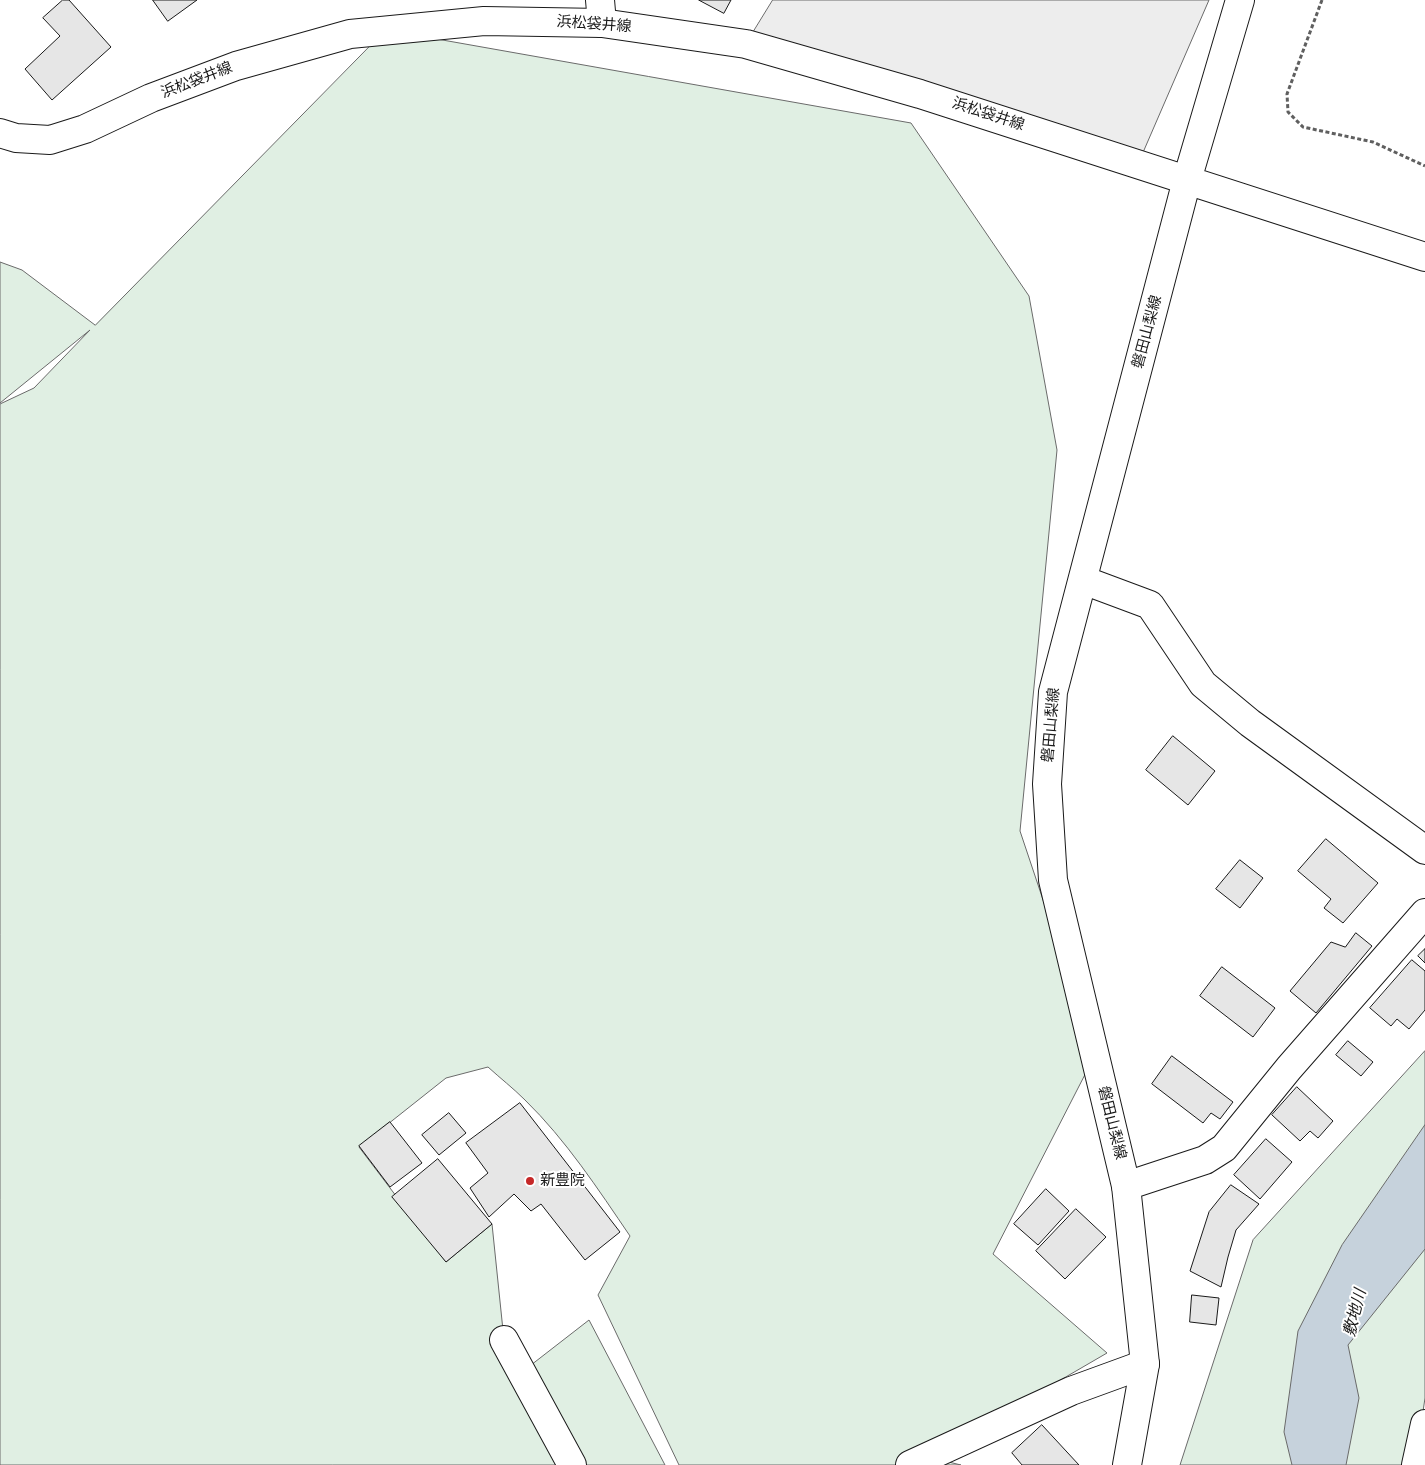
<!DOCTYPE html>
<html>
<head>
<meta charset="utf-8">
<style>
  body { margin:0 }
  canvas { display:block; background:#fff }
</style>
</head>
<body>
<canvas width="1425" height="1465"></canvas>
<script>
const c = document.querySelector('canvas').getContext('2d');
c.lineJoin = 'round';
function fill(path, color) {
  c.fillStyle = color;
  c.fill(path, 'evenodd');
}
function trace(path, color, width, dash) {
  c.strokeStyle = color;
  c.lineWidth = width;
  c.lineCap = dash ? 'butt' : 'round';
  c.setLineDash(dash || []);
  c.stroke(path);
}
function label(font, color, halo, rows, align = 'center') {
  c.font = font + ' Jost,"Noto Sans JP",sans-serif';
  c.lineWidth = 4;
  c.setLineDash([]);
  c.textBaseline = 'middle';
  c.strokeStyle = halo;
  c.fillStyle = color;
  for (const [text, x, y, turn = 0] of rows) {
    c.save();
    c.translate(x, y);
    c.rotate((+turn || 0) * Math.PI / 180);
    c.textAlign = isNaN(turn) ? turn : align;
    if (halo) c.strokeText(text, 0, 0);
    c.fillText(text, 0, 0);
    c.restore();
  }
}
const green = new Path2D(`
  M386,30L911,123L1029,296L1057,450L1020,831L1095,1055L993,1254L1107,1353L928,1457L961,1465H679L598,1295L630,1236C598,1189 566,1140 525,1100C513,1088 500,1078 488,1067L446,1078L359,1147L446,1262L492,1224L504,1340L522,1372L589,1320L665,1465H0V404L34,388L90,330L0,403V262L22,270L95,325Z
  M1425,1051V1398L1415,1465H1180L1253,1240Z`);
const parking = new Path2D(`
  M773,0H1209L1138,164L746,44Z`);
const water = new Path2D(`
  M1425,1125V1249L1348,1345L1359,1398L1346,1465H1292L1284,1432L1298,1331L1342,1245Z`);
const building = new Path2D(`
  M63,0H69L111,47L52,100L25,69L60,36L43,18Z
  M153,0H197L168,21Z
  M699,0H731L724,13Z
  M1173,736L1215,771L1188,805L1146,770Z
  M1326,839L1378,883L1343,923L1324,908L1331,899L1298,871Z
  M1240,860L1263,878L1240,908L1216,889Z
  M1356,933L1372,946L1316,1013L1290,991L1331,942L1345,947Z
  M1425,949V963L1418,956Z
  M1412,960L1425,971V1010L1409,1029L1397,1019L1391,1026L1370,1008Z
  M1222,967L1275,1008L1253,1037L1200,996Z
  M1348,1041L1373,1062L1361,1076L1336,1055Z
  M1172,1056L1233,1102L1220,1119L1211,1113L1203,1123L1152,1084Z
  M1297,1087L1333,1121L1318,1138L1310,1131L1300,1141L1272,1115Z
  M520,1103L620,1232L585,1260L541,1204L531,1211L514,1194L489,1217L470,1188L488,1173L466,1143Z
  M449,1113L466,1133L439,1155L422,1135Z
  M390,1122L422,1163L390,1187L359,1146Z
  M1266,1139L1292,1162L1260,1199L1234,1175Z
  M438,1159L492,1224L446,1262L392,1197Z
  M1231,1185L1259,1204L1236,1230L1228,1257L1221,1287L1190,1271L1209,1212Z
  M1046,1189L1069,1211L1038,1245L1014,1224Z
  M1076,1209L1106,1237L1065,1279L1036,1251Z
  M1192,1295L1219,1298L1216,1325L1190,1322Z
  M1042,1425L1079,1465H1022L1012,1453Z`);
const path = new Path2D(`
  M1322,0L1287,94L1288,112L1303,127L1373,142L1425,166`);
const street = new Path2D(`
  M600,0L602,23
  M1083,580L1150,605L1203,684L1250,723L1425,850
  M1126,1186L1205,1160L1224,1148L1289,1068L1425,913
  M504,1340L572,1465
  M910,1465L1071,1391L1145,1364
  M1416,1465L1425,1424`);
const secondary = new Path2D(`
  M0,133L16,138L50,140L85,129L151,98L236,66L350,34L484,21L602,23L746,44L920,94L1425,257
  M1127,1465L1145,1364L1126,1186L1053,880L1047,784L1053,692L1187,180L1240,0`);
const markers = [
  [530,1181,5,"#c62828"]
];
const streetNames = [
  ["浜松袋井線",594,25,4],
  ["浜松袋井線",197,81,-21],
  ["浜松袋井線",988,115,18],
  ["磐田山梨線",1148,332,-75],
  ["磐田山梨線",1052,725,-85],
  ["磐田山梨線",1111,1123,76]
];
const poiNames = [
  ["新豊院",540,1181]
];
const waterNames = [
  ["敷地川",1356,1313,-76]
];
fill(green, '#e0efe3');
trace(green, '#6a6a6a', 1);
fill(parking, '#ededed');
trace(parking, '#6a6a6a', 1);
fill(water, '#c6d2dc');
trace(water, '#6a6a6a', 1);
fill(building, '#e6e6e6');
trace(building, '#1a1a1a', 1);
trace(street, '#1a1a1a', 30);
trace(secondary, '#1a1a1a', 30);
trace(path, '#5f5f5f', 3, [4, 2.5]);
trace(street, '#fff', 28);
trace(secondary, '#fff', 28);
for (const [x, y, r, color] of markers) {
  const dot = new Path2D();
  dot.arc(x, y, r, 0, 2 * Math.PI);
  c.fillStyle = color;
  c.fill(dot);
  trace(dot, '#fff', 2);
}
label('15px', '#1a1a1a', '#fff', streetNames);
label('15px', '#1a1a1a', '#fff', poiNames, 'left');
label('italic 16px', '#1a1a1a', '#fff', waterNames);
</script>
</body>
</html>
